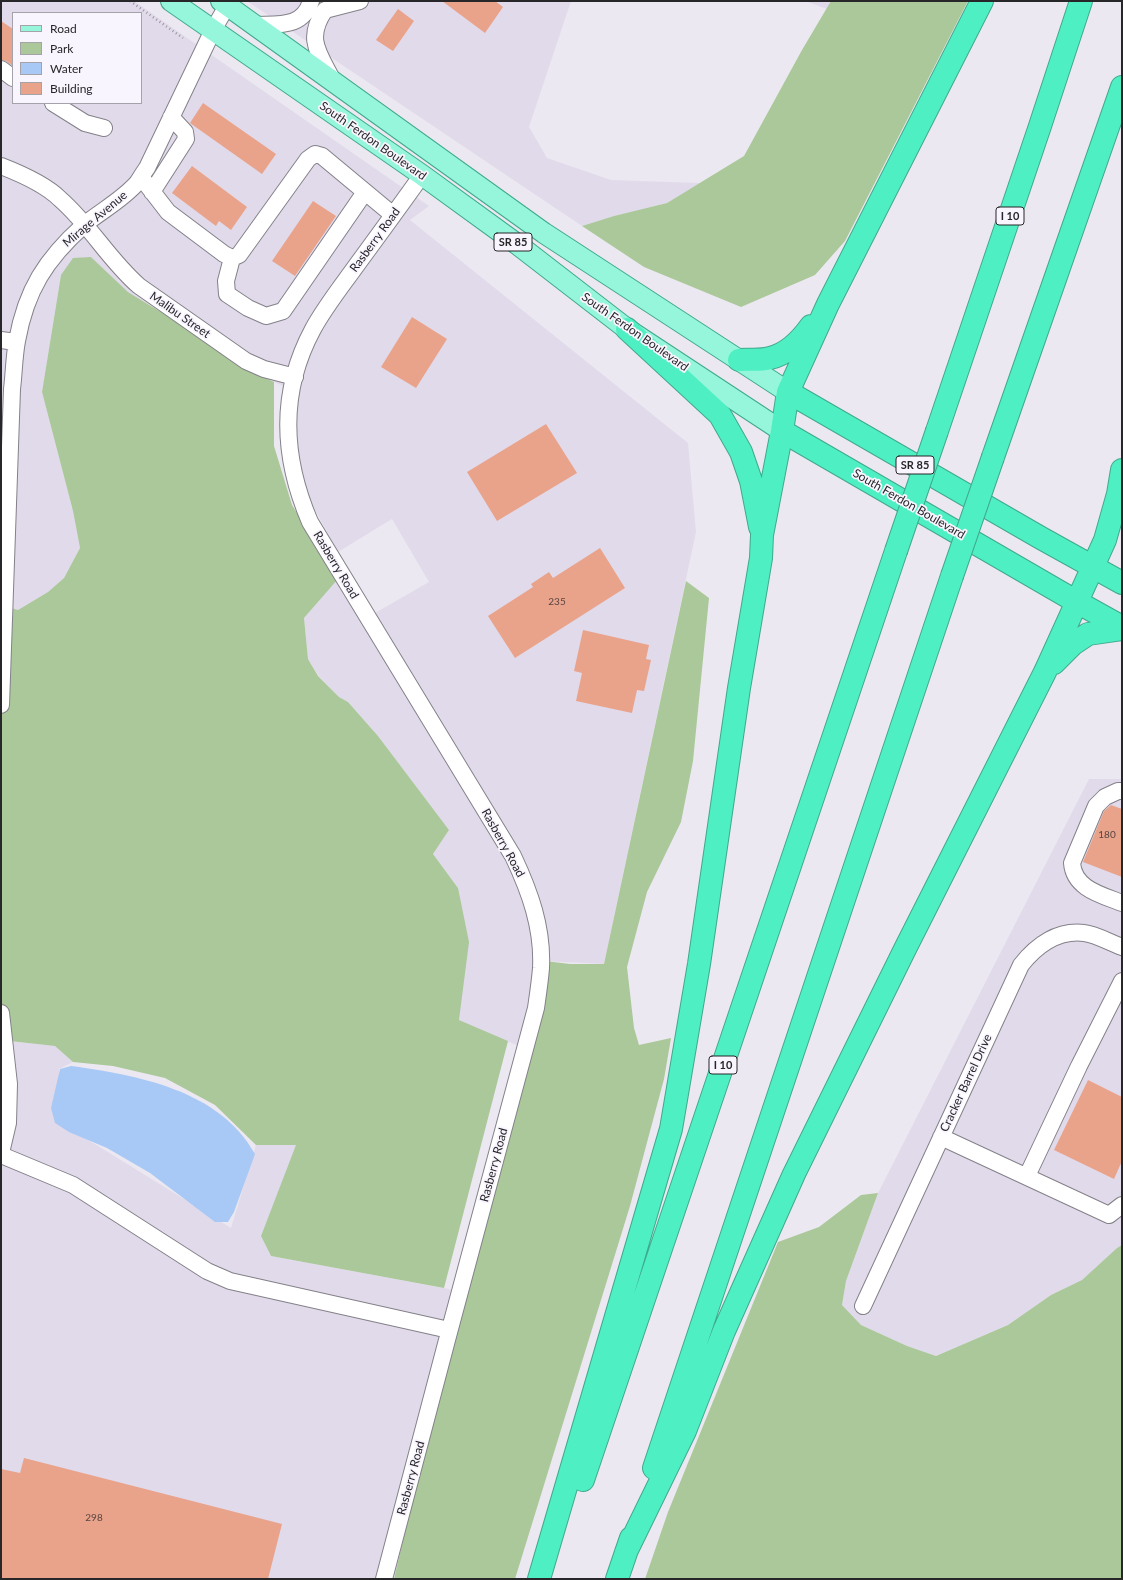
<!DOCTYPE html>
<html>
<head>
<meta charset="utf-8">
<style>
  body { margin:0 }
  #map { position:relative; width:1123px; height:1580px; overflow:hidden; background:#ece8f1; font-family:Lato,sans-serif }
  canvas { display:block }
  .frame { position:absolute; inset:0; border:2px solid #272629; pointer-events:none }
  .legend { position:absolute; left:12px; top:12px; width:130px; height:92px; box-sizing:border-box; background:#f9f5fe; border:1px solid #a5a2a9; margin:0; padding:5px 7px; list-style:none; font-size:12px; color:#272629 }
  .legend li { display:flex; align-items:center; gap:8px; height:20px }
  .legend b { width:20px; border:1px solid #a5a2a9 }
</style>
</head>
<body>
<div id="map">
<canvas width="1123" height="1580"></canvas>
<div class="frame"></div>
<ul class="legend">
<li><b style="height:5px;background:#95f6db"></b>Road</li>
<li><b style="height:11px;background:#aac899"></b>Park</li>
<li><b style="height:11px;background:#a8c9f5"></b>Water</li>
<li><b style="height:11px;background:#e9a38b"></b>Building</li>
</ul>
</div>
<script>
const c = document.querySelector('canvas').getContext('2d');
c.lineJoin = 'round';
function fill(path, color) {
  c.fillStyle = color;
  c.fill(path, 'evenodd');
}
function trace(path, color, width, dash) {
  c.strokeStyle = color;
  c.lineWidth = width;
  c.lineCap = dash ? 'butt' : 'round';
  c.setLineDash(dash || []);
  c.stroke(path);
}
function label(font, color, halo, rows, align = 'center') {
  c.font = font + ' Lato,sans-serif';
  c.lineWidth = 3.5;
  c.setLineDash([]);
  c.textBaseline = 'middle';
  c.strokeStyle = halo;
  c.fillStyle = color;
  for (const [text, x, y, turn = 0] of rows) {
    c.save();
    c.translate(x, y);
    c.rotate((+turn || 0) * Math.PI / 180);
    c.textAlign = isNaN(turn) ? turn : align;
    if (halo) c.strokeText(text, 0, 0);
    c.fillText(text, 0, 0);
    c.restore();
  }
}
const built = new Path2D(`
  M1,1H134L429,206L410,220L688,443L696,532L604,964L545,961L523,1048L459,1020L460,1006L458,888L433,854L449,830L378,736L348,702L339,697L318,675L308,659L304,618L348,567L375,613L429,582L392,519L338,552L305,492L285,387L238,365L187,328L128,292L91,257L61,275L42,392L73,511L80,548L64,578L48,592L18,610L1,605ZM13,13H141V103H13Z
  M247,1H571L529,127L547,158L611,180L700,183L667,203L614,216L582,226Z
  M805,1H831L827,9Z
  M1089,779H1122V1245L1117,1248L1082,1280L1051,1295L1008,1325L936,1356L907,1346L861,1325L842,1305L846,1281L878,1193Z
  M1,1040L56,1046L73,1062L59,1069L58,1107L64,1125L231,1228L256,1145H297L261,1236L271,1256L454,1290L463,1283L394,1579H1Z`);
const green = new Path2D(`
  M831,1H968L845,241L815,275L741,307L644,267L582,226L614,216L667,203L744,156L802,50Z
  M91,257L128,292L187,328L238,365L274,382V446L292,505L338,579L304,618L308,659L318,676L339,697L348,702L378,736L449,830L433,854L458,888L469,942L459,1020L508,1041L444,1288L271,1256L261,1236L296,1145H256L215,1105L165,1078L113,1066L73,1062L55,1046L1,1040V605L18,610L48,592L64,578L80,548L73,511L42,392L61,275L73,258Z
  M686,581L709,598L693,761L681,822L647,892L627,967L634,1028L639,1045L671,1038L664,1079L630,1206L515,1579H394L463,1283L545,961L570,964H604Z
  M878,1193L846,1281L842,1305L861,1325L907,1346L936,1356L1008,1325L1051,1295L1082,1280L1117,1248L1122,1245V1579H645L668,1512L778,1242L819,1227L861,1195Z`);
const water = new Path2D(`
  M71,1066C137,1075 220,1090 255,1154L234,1212L228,1222H215L150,1173L107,1148L69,1132L55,1123L51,1108L60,1069Z`);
const building = new Path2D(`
  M442,1H495L503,7L485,33Z
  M398,9L414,21L393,51L376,40Z
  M1,21L13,29V66L6,61L1,60Z
  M203,103L276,154L262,174L190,123Z
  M192,166L247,207L231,230L219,221L216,226L172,193Z
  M313,201L336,216L295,276L272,261Z
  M412,317L447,339L416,388L381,367Z
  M546,424L577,473L497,521L467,472Z
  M600,548L625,588L515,658L488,616L533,587L531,584L549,572L553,578Z
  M583,630L649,645L646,659L651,660L644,691L637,690L632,713L576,701L582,673L574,671Z
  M1111,805L1122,809V877L1083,862L1104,811Z
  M1088,1080L1122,1097V1161L1114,1179L1054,1150Z
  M24,1458L282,1524L268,1579H1V1469L20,1473Z`);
const path = new Path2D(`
  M130,1L183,38`);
const minor = new Path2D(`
  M256,25C279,24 303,28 311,1
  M1,69L13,78
  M333,81C319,53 305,39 325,10L360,1
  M53,103L85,123L104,128
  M1,166C19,173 46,185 60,199C90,225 109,260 139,286L246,361L264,369L295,377
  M141,177L168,212L224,254L232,258L239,255L308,159L315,154L322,156L393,215
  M152,192L186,139L185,132L171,117
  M232,258L226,281L227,294L248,308L266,316L283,311L365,192
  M1,340L16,342
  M1,705L12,389C14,373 14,357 17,341C26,290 46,259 84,225C101,211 122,200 137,183C140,179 143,173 147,168L213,30L230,1
  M1122,791H1118L1105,797L1096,806L1072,863C1074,889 1102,895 1122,903
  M1,1013L9,1084L8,1123L1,1153
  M941,1137L1109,1215L1122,1205
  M1,1155L73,1185L207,1271L230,1281L449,1330
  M1027,1176L1079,1066L1122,981
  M863,1306L1021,965C1037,945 1058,930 1084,933C1095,934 1111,943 1122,947
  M384,1579L447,1340L536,1008C538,994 540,981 541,968C543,928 530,892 513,856L310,522C282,457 279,392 313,329C325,307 341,287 356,266C378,236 400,206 422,175`);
const major = new Path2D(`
  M171,1L422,175L517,244L627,329L782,431
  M221,1L544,233L788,392`);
const highway = new Path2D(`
  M627,329L720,415L741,452L751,481L760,527
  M739,360C749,359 761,361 770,358C788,354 801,340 811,326
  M788,392L1041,538L1122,583
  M782,431L1077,602L1122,627
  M937,431L1040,126L1081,1
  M993,457L1122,87
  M1054,663L1073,644L1088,634L1122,629
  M654,1468L952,576
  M583,1480L896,551
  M626,1552L685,1431L724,1331L794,1174L905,949L1045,672L1105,540L1118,494L1122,470
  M539,1579L671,1129L699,964L739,688L761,558L762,535L782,431L788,392L828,304L982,1
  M617,1579L631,1538`);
const highwayBridge = new Path2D(`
  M896,551L937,431
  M952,576L993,457`);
const numberNames = [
  ["235",557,602],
  ["180",1107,835],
  ["298",94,1518]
];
const shields = [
  [1010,216,28],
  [513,242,38],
  [915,465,38],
  [723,1065,28]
];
const shieldNames = [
  ["I 10",1010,216],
  ["SR 85",513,242],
  ["SR 85",915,465],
  ["I 10",723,1065]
];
const streetNames = [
  ["South Ferdon Boulevard",373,141,35],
  ["Mirage Avenue",95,219,-40],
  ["Rasberry Road",375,240,-54],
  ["Malibu Street",180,315,35],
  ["South Ferdon Boulevard",635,332,35],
  ["South Ferdon Boulevard",909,504,30],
  ["Rasberry Road",336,565,59],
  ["Rasberry Road",503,843,61],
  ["Cracker Barrel Drive",966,1083,-65],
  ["Rasberry Road",494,1165,-75],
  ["Rasberry Road",411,1478,-75]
];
fill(built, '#e1daea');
fill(green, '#aac899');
fill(water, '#a8c9f5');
fill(building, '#e9a38b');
trace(minor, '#848189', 18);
trace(major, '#40a98d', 22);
trace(highway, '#40a98d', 24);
trace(path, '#9b989f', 2.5, [1, 3]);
trace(minor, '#fff', 16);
trace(major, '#95f6db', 20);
trace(highway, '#4ef0c3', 22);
trace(highwayBridge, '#40a98d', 24, []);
trace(highwayBridge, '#4ef0c3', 22);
label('10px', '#584542', null, numberNames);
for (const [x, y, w] of shields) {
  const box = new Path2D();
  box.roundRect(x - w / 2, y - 9, w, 18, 3);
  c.fillStyle = '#f9f5fe';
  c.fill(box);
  trace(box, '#272629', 1);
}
label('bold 11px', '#272629', null, shieldNames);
label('12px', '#272629', '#f9f5fe', streetNames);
</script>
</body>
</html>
